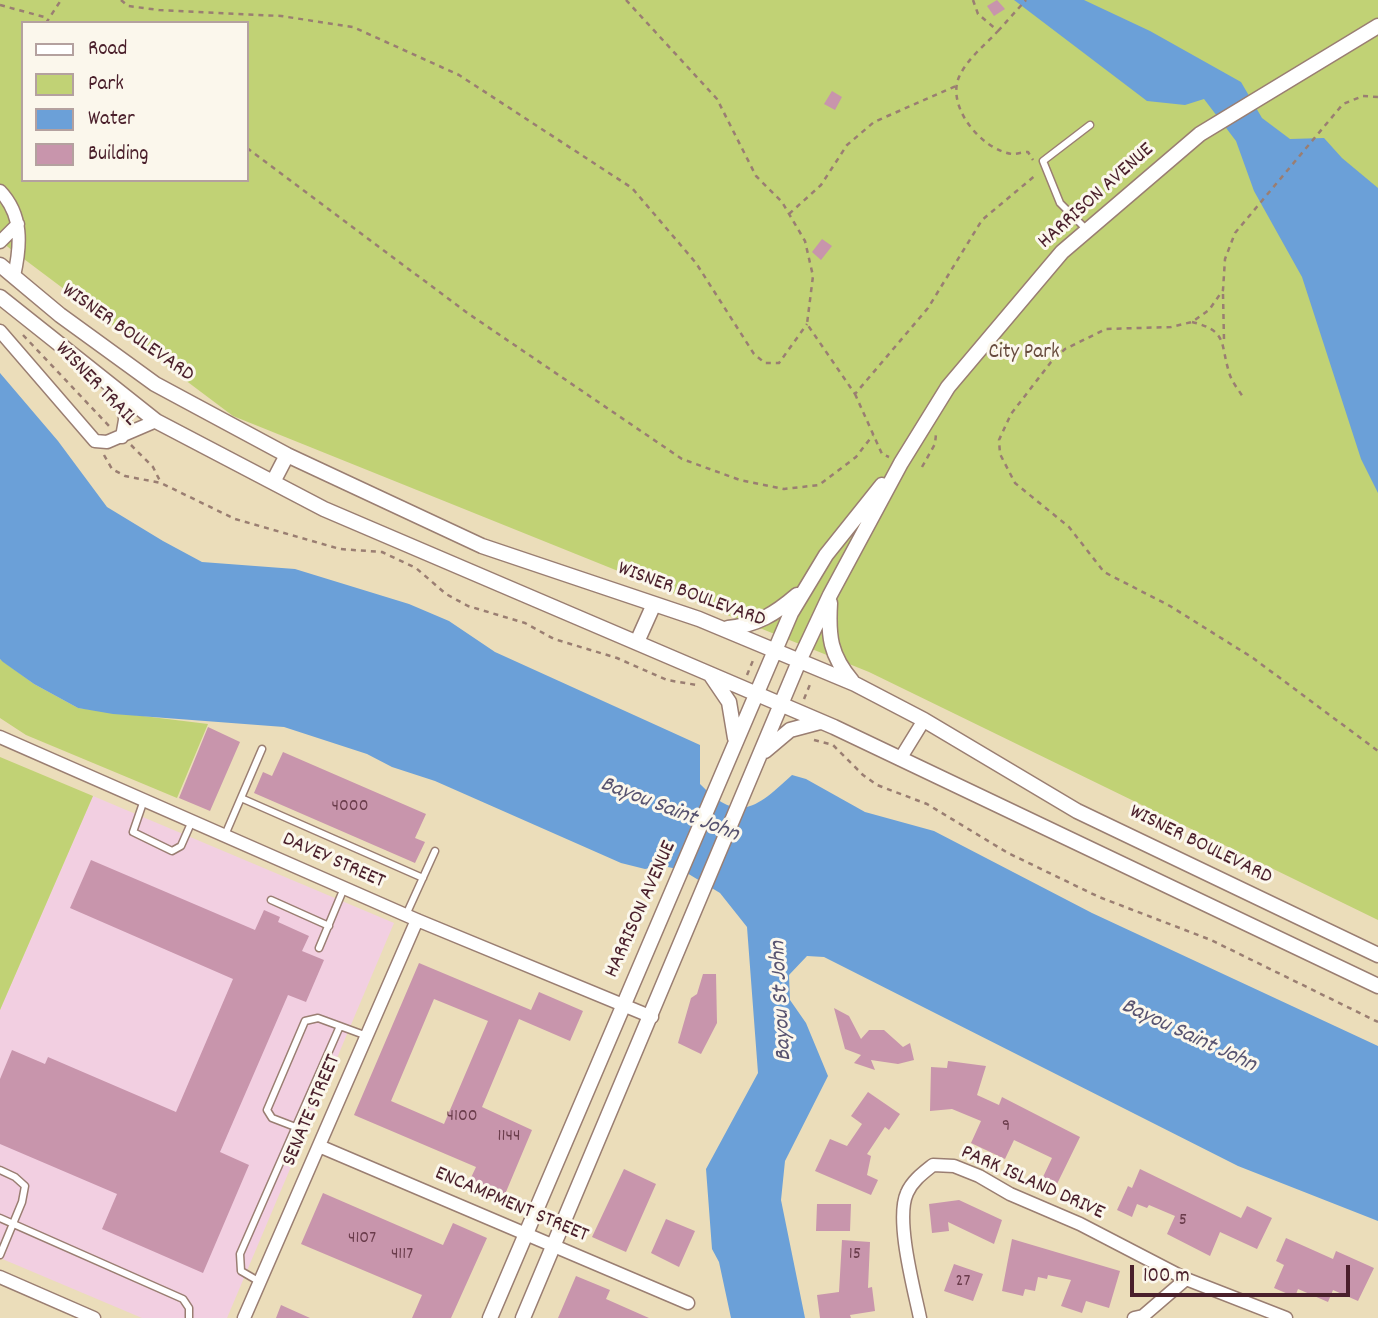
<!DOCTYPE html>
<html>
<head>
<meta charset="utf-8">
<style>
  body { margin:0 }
  #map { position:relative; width:1378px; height:1318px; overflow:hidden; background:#ebddba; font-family:Dekko,sans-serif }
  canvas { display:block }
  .legend { position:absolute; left:21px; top:21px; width:228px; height:161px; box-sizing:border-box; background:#fbf7ec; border:2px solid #b4a19f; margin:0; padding:9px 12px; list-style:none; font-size:21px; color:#4a1f2b }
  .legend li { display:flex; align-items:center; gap:14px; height:35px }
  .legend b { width:35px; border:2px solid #b4a19f }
  .scale { position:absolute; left:1130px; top:1265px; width:220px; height:32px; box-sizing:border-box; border:4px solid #4a1f2b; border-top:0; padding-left:9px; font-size:21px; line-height:24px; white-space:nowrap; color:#4a1f2b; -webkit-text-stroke:5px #fbf7ec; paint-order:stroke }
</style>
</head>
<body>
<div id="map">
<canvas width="1378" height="1318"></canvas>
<ul class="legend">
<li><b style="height:9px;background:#fff"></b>Road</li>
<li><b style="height:19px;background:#c1d275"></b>Park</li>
<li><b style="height:19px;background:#6ba0d8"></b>Water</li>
<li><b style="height:19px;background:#c895ac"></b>Building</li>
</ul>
<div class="scale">100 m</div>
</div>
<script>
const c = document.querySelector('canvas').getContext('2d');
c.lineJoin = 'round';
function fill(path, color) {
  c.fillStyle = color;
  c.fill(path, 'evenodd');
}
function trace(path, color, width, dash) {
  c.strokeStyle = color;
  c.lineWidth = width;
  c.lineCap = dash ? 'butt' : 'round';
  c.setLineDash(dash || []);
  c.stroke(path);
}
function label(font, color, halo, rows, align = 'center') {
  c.font = font + ' Dekko,sans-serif';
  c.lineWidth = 6;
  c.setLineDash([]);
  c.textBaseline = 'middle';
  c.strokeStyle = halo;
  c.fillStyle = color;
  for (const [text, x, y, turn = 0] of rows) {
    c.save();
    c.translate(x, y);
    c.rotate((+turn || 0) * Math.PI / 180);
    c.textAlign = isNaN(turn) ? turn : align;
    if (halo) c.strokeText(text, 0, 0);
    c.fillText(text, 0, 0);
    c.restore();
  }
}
const built = new Path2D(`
  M93,796L394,923L227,1318H142L0,1258V1010Z`);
const green = new Path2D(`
  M0,0H1378V920L869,672L233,416L0,241ZM23,23H247V180H23Z
  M0,659L34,684L78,708L208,724L177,798L26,735L0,718Z
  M0,757L93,796L0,1010Z`);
const water = new Path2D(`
  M1014,0H1084L1150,31L1241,82L1262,118L1290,139L1324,138L1342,158L1378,188V493L1361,459L1302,277L1254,191L1236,141L1204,99L1185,105L1147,101Z
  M0,373L58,441L107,507L163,541L202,562L295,569L409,604L449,621L495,652L700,745V784C739,825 757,807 792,775L806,779L865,812L934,831L1092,913L1378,1046V1221L1238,1166L824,957L807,956L789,975L790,1000L806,1023L828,1076L785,1161L781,1200L805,1318H731L719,1262L712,1249L706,1169L758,1073L747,927L720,893L682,870L663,866L645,869L621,863L435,781L392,767L367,754L284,727L113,714L78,708L34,684L3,662L0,659Z`);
const building = new Path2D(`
  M997,0L1005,9L994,16L987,6Z
  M832,91L842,97L835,110L824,104Z
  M822,239L832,246L821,260L812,252Z
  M208,727L240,742L210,811L179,798Z
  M283,752L426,814L415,838L425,842L415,863L254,793L263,772L272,776Z
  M91,860L255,930L264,910L280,917L278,922L309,936L302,951L324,960L306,1002L288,995L220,1152L249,1165L203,1273L102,1229L117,1194L0,1144V1079L12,1050L45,1064L48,1057L176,1112L233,979L70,908Z
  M419,963L531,1010L539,992L583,1011L570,1041L519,1019L482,1107L532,1130L503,1199L468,1184L476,1167L354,1115ZM434,999L488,1021L444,1124L391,1101Z
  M703,974H716L717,1023L701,1054L678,1043L691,998L697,994Z
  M834,1008L849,1016L861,1039L869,1030H884L903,1047L910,1043L914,1060L898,1064L871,1060L875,1070L854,1063L861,1055L845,1049Z
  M948,1061L986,1066L977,1095L999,1105L1002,1097L1080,1137L1057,1184L1043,1177L1052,1158L1014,1140L1005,1159L971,1143L981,1121L952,1109L930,1111L931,1067L947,1068Z
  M868,1092L900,1114L889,1130L885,1127L867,1154L871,1156L867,1175L878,1180L871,1195L815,1171L830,1139L847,1146L862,1124L851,1116Z
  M624,1169L656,1184L626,1252L592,1237Z
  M1140,1169L1241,1218L1247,1206L1272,1218L1257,1249L1220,1232L1210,1256L1167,1234L1175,1216L1149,1205L1147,1208L1137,1204L1132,1217L1117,1210L1128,1186L1132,1188Z
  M323,1193L443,1245L453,1223L487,1238L451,1318H412L422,1295L301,1244Z
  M959,1200L1002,1220L994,1244L948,1222L949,1231L932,1233L929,1204Z
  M817,1204H851L850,1231H816Z
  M666,1219L695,1231L679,1267L651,1253Z
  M1286,1238L1333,1259L1336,1251L1374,1268L1358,1301L1333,1290L1328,1302L1298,1289L1295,1297L1274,1288L1284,1265L1276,1261Z
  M1012,1239L1120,1271L1109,1308L1086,1301L1082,1313L1061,1306L1071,1280L1048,1275L1047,1279L1038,1277L1035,1291L1025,1289L1023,1296L1002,1291Z
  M842,1240L870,1242L868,1288L872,1287L875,1311L850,1315L851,1318H820L817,1295L839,1292Z
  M954,1264L983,1274L973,1301L944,1291Z
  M576,1276L610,1290L606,1299L649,1318H558Z
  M281,1305L310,1318H276Z`);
const path = new Path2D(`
  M121,0L128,6L159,10L281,16L353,27L459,75L632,188L696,263L754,354L765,363H779L807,324
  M626,0L717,99L756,176L782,202L805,241L813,276L807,324L855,394L928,308L982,220L1037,174
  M973,0L978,14L998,31C985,45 967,59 959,77C946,107 982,150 1012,154C1017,154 1023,152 1028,152L1033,160
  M0,5L48,18
  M46,23L61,0
  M998,31L1026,0
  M1378,97L1363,96L1343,104L1235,233L1225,259L1223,290L1209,310L1192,322L1171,327L1106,329L1065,349L1051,362L1011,414L999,440L1000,454L1015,483L1069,527L1104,572L1170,606L1253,658L1378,751
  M247,148L466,312L682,459L740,480L784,489L819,485L856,457L873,435
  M789,214L821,185L847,145L874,122L956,86
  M1223,294L1224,340
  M1192,322C1228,331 1220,343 1229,372C1231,381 1238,389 1243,397
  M23,335L110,427
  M855,394L882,454L889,457
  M131,445L153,467L161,483
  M104,455L112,469L125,476L161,483L235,519L340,549L382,552L416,568L446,594L468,606L525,623L554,639L617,658L667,680L697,685
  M922,467L935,444L936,434
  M747,675L754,658
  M804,699L811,682
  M814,740L833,745L863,775L877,785L927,804L1008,853L1099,897L1211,940L1378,1022`);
const service = new Path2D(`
  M1086,229L1060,203L1043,161L1090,125
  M241,798L423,878
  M144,800L133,832L172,851L181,846L192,821
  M225,835L262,749
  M271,900L329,926
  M406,915L435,851
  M319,948L344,888
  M298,1128L272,1118L267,1110L305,1021L318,1018L367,1036
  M0,1170L15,1177L25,1186L22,1202L0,1255
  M0,1218L183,1299L189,1308V1318
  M260,1282L241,1271L240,1254L340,1026`);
const minor = new Path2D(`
  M0,191C23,215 21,245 14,276
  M0,242L18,224
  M0,331L95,441L107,442L156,421
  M122,437L125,420L124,398
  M0,737L417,920L652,1017
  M900,759L924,720
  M319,1146L688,1303
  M0,1277L94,1318
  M244,1318L417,920
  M920,1318C914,1289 895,1219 907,1193C912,1181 923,1173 933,1165L954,1166L979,1176L1010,1194L1080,1224L1186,1279
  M1134,1318L1143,1316L1186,1279L1286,1318`);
const tertiary = new Path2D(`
  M0,265L60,315L155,384L287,455L482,546L699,619L855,684L924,720L1077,811L1378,955
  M0,297L156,421L324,509L834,727L1378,986
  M273,482L287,455
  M830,603C828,636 830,655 852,681
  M728,628C757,625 775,614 797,595
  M637,642L654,604
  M710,674L729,702L735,738
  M765,751L790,730L820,722
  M490,1318L791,613L826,555L882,485
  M523,1318L800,659L830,595L901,463L948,387L1062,252L1200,134L1378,26`);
const numberNames = [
  ["4000",350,808],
  ["4100",462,1118],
  ["9",1006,1128],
  ["1144",509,1138],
  ["5",1183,1222],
  ["4107",362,1240],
  ["4117",402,1256],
  ["15",855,1256],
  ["27",963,1283]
];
const streetNames = [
  ["HARRISON AVENUE",1097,197,-42],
  ["WISNER BOULEVARD",127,334,35],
  ["WISNER TRAIL",95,385,46],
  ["WISNER BOULEVARD",691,596,20],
  ["WISNER BOULEVARD",1200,846,26],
  ["DAVEY STREET",333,862,24],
  ["HARRISON AVENUE",642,910,-66],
  ["SENATE STREET",313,1111,-67],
  ["PARK ISLAND DRIVE",1032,1184,24],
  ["ENCAMPMENT STREET",511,1206,23]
];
const parkNames = [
  ["City Park",1024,354]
];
const waterNames = [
  ["Bayou Saint John",669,811,21],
  ["Bayou St John",783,1001,-93],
  ["Bayou Saint John",1188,1037,25]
];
fill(built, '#f2cfe1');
fill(green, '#c1d275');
fill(water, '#6ba0d8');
fill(building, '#c895ac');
trace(service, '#9a7e72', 9);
trace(minor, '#9a7e72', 15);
trace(tertiary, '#9a7e72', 17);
trace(path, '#9a7e72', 2.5, [5, 5]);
trace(service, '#fff', 6);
trace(minor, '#fff', 12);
trace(tertiary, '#fff', 14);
label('18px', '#6a3c4b', null, numberNames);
label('21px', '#4a1f2b', '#fbf7ec', streetNames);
label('21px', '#684c3e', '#fbf7ec', parkNames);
label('italic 23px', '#575370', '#fbf7ec', waterNames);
</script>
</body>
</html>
